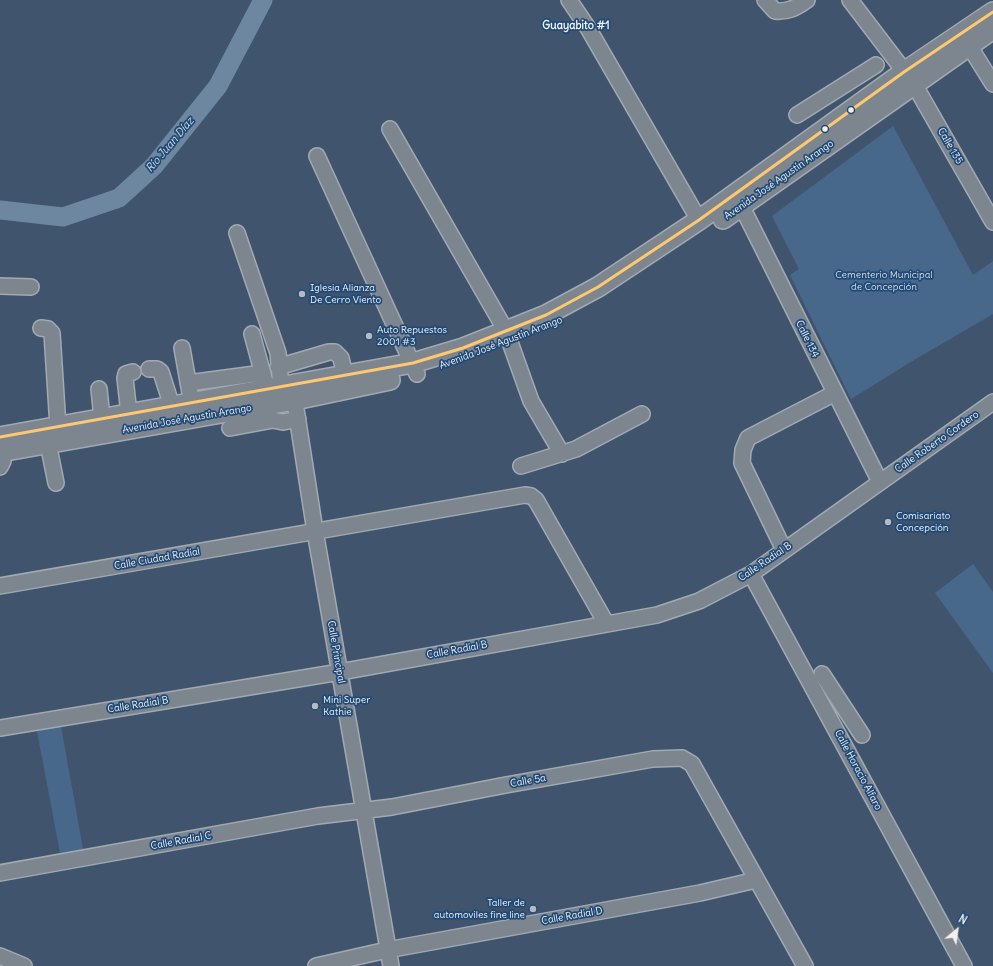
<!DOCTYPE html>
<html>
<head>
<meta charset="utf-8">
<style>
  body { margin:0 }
  #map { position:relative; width:993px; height:966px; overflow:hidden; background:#40556d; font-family:Delius,sans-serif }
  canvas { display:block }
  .north { position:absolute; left:937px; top:910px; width:40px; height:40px; -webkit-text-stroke:3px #1f4a7a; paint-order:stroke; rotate:29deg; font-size:11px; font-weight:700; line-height:16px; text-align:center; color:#f4f1e8 }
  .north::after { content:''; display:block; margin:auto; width:14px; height:18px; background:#f4f1e8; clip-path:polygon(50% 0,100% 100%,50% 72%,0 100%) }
</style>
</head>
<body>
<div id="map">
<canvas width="993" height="966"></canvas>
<div class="north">N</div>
</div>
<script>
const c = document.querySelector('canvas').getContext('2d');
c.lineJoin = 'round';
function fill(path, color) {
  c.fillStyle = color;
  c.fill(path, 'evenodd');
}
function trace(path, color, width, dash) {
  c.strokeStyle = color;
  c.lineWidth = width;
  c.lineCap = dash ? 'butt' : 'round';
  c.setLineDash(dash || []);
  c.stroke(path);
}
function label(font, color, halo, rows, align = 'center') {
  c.font = font + ' Delius,sans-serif';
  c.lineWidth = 3.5;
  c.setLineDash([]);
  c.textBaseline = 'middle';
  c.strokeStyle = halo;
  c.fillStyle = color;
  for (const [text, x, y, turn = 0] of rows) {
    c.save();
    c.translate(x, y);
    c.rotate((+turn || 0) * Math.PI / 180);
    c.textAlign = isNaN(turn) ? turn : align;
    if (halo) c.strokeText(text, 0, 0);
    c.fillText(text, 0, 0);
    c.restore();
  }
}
const green = new Path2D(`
  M893,126L973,275L993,261V314L914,360L851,399L790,275L799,269L772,216Z
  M973,564L993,592V673L935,593Z
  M61,726L83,849L60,853L37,731Z`);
const river = new Path2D(`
  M0,210L63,217L119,198L154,166L218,86L263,0`);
const minor = new Path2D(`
  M569,0L588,28L699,220
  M765,0L775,11C788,12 796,8 807,0
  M850,0L914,84L993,222
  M963,36L993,84
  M797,115L876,65
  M390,129L506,331L531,401L562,454
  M317,156L417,374
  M737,197L880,482
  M237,233L278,353L281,387
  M0,286L31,287
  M41,328L48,329L52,333L58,427
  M252,334L265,382
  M182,348L190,393
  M278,367L329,352H335L341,358L347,385
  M149,369H157L161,372L175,416
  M188,383L263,373
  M99,389L103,428
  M293,390L315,531L391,966
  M130,423L125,378L126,374L133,372
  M230,428L273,420L283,422L298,419
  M48,443L56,483
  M521,466L576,449L642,414
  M0,467L3,461L1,452
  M784,550L742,463L743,450L748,438L835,393
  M751,574L964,966
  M0,586L525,495L531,496L536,500L606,623
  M822,674L862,735
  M0,728L340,672L657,615L699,601L751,574L993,402
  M0,873L318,816L392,807L506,785L653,759L682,758L692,764L805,966
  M0,956L24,966
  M316,966L387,950L700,893L756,880`);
const major = new Path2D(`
  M723,219L993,29
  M0,437L413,363L463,348L506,331L546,315L598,287L699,220L904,72L993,12
  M0,452L295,400L390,380`);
const bus1 = new Path2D(`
  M0,437L413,363L463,348L546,315L598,287L699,220L904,72L993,12`);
const markers = [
  [851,110,3.5,"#f4f1e8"],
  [825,129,3.5,"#f4f1e8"],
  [302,294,4,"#b5babd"],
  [369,336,4,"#b5babd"],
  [888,522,4,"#b5babd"],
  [315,706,4,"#b5babd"],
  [533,909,4,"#b5babd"]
];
const streetNames = [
  ["Calle 135",950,146,60],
  ["Avenida José Agustín Arango",779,180,-35],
  ["Calle 134",807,339,64],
  ["Avenida José Agustín Arango",501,343,-21],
  ["Avenida José Agustín Arango",187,419,-10],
  ["Calle Roberto Cordero",937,442,-35],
  ["Calle Ciudad Radial",157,559,-10],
  ["Calle Radial B",765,562,-34],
  ["Calle Radial B",457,650,-10],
  ["Calle Principal",336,652,80],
  ["Calle Radial B",138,705,-9],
  ["Calle Horacio Alfaro",858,770,62],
  ["Calle 5a",528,781,-10],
  ["Calle Radial C",181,841,-10],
  ["Calle Radial D",572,916,-10]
];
const parkNames = [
  ["Cementerio Municipal",884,275],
  ["de Concepción",884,287]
];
const poiNames = [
  ["Iglesia Alianza",310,288],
  ["De Cerro Viento",310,300],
  ["Auto Repuestos",377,330],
  ["2001 #3",377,342],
  ["Comisariato",896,516],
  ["Concepción",896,528],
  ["Mini Super",323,700],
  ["Kathie",323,712],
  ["Taller de",525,903,"right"],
  ["automoviles fine line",525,915,"right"]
];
const neighbourhoodNames = [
  ["Guayabito #1",576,26]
];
const waterNames = [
  ["Río Juan Díaz",170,145,-50]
];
fill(green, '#48688b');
trace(river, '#6e87a1', 19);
trace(minor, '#a1aab3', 18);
trace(major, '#a1aab3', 22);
trace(minor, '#7d868f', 15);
trace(major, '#7d868f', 19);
trace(bus1, '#fec870', 3);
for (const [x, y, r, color] of markers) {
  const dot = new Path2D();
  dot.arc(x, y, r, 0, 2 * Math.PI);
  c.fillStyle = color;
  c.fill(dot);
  trace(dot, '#1f4a7a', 1.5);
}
label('10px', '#f4f1e8', '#1f4a7a', streetNames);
label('10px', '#dadddb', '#1f4a7a', parkNames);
label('10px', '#f4f1e8', '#1f4a7a', poiNames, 'left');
label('bold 11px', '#f4f1e8', '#1f4a7a', neighbourhoodNames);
label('italic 11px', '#dadddb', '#1f4a7a', waterNames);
</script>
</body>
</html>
